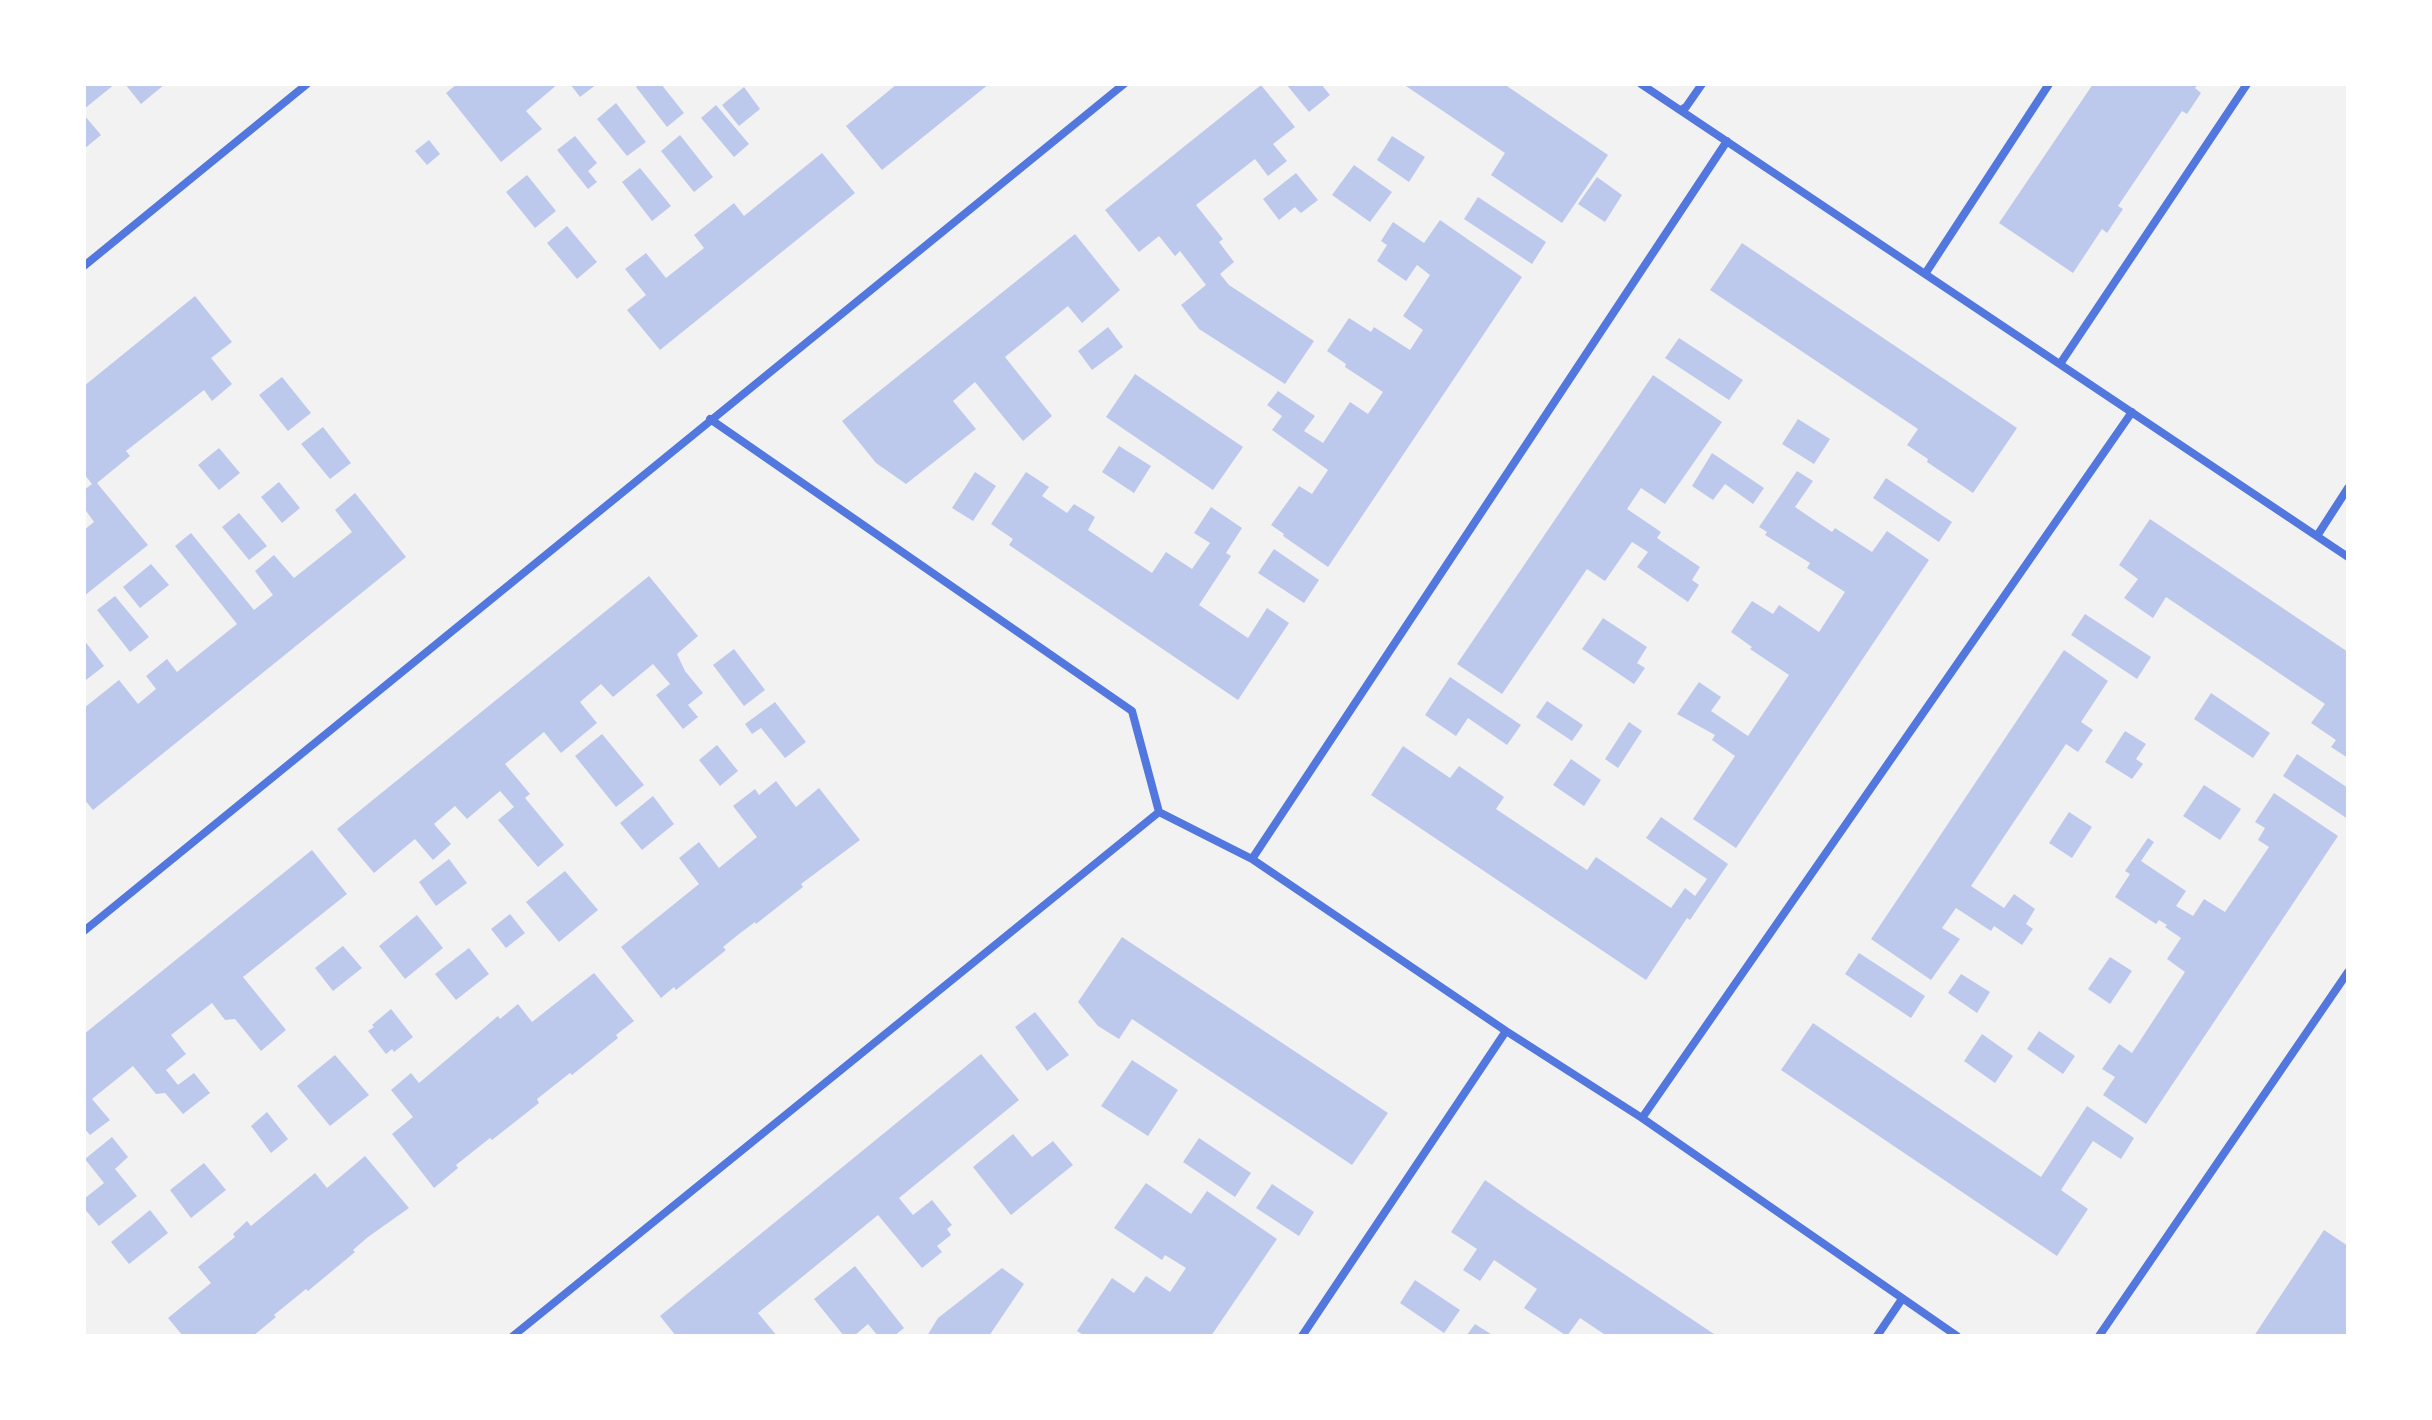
<!DOCTYPE html>
<html>
<head>
<meta charset="utf-8">
<style>
  body { margin:0 }
  #map { position:relative; width:2432px; height:1420px; overflow:hidden; background:#f2f2f2; font-family:"Work Sans",sans-serif }
  canvas { display:block }
  .frame { position:absolute; inset:0; border:86px solid #fff; pointer-events:none }
</style>
</head>
<body>
<div id="map">
<canvas width="2432" height="1420"></canvas>
<div class="frame"></div>
</div>
<script>
const c = document.querySelector('canvas').getContext('2d');
c.lineJoin = 'round';
function fill(path, color) {
  c.fillStyle = color;
  c.fill(path, 'evenodd');
}
function trace(path, color, width, dash) {
  c.strokeStyle = color;
  c.lineWidth = width;
  c.lineCap = dash ? 'butt' : 'round';
  c.setLineDash(dash || []);
  c.stroke(path);
}
const building = new Path2D(`
  M84,84H115L84,109Z
  M125,84H165L141,104Z
  M457,84H558L526,111L542,129L501,162L446,93Z
  M570,84H597L580,97Z
  M640,84H661L684,113L667,127L636,87Z
  M897,84H989L882,170L846,126Z
  M1286,84H1321L1330,95L1309,112Z
  M1403,84H1504L1608,155L1562,223L1491,175L1505,153Z
  M2093,84H2198L2195,88L2201,93L2187,114L2182,111L2118,206L2123,209L2107,233L2102,229L2073,273L1999,223Z
  M1261,85L1295,127L1273,144L1287,161L1268,176L1255,159L1196,205L1223,239L1219,242L1234,262L1220,274L1229,285L1314,341L1285,384L1199,329L1181,305L1206,285L1180,251L1175,256L1159,236L1139,252L1105,210Z
  M744,87L760,109L739,126L722,105Z
  M616,103L646,142L627,156L597,119Z
  M716,105L749,144L734,157L701,118Z
  M84,115L101,135L84,149Z
  M680,135L713,177L694,192L661,151Z
  M575,136L597,163L588,171L597,182L588,189L557,150Z
  M1392,136L1425,157L1409,182L1377,160Z
  M429,140L440,154L427,165L415,151Z
  M822,153L855,193L660,350L627,310L646,295L625,269L646,253L666,278L704,248L694,235L734,203L744,216Z
  M1354,165L1392,192L1370,222L1332,195Z
  M640,168L671,206L652,221L622,182Z
  M1296,173L1318,200L1301,213L1295,207L1279,220L1263,199Z
  M527,175L556,211L535,228L506,192Z
  M1597,177L1622,195L1605,222L1578,204Z
  M1478,197L1546,242L1532,264L1464,219Z
  M1440,220L1522,277L1328,567L1283,536L1284,534L1271,525L1299,486L1312,494L1328,470L1272,430L1282,416L1267,405L1278,391L1315,416L1304,431L1323,443L1350,402L1368,414L1383,392L1345,367L1346,364L1327,351L1349,318L1371,332L1374,327L1410,350L1423,330L1403,316L1430,275L1417,265L1406,281L1377,261L1387,245L1381,241L1393,222L1424,243Z
  M567,226L597,262L577,279L547,243Z
  M1075,234L1120,290L1082,323L1068,306L1005,357L1052,416L1023,441L975,382L953,401L976,429L906,484L876,463L842,421Z
  M1742,243L2017,428L1973,493L1927,462L1928,459L1907,445L1918,429L1710,290Z
  M195,296L232,342L211,358L232,384L212,401L204,390L126,451L130,456L97,483L148,545L84,596V530L94,522L84,508V490L92,484L84,474V386Z
  M1108,327L1123,347L1092,370L1078,351Z
  M1679,338L1743,380L1729,400L1665,358Z
  M1135,374L1243,447L1213,490L1106,417Z
  M1653,375L1722,422L1665,504L1641,488L1627,509L1661,532L1657,538L1700,567L1692,580L1699,585L1688,602L1637,567L1648,552L1632,542L1605,581L1587,569L1502,694L1457,664Z
  M282,377L311,413L288,431L259,395Z
  M1798,419L1830,439L1814,464L1782,444Z
  M323,427L351,463L330,479L301,444Z
  M1119,446L1151,466L1134,493L1102,472Z
  M219,448L240,473L219,490L198,465Z
  M1712,453L1764,488L1753,504L1725,484L1713,500L1692,486Z
  M1797,471L1813,481L1795,507L1820,524L1832,532L1835,528L1872,552L1887,531L1929,560L1736,848L1693,819L1735,756L1712,740L1715,735L1677,714L1699,682L1721,697L1711,711L1748,736L1789,675L1750,649L1752,647L1731,632L1743,614L1752,601L1773,614L1779,605L1819,632L1845,592L1807,568L1810,563L1765,535L1767,532L1759,527Z
  M975,472L996,486L973,521L952,508Z
  M1026,472L1049,487L1042,496L1067,513L1074,504L1095,517L1088,530L1152,573L1166,552L1192,569L1210,543L1194,533L1211,507L1242,528L1226,553L1231,556L1199,605L1248,638L1267,608L1289,623L1238,700L1009,545L1013,539L991,524Z
  M1886,478L1952,522L1939,542L1873,498Z
  M279,482L300,508L282,523L261,497Z
  M355,493L406,557L93,810L84,799V708L119,680L138,704L156,689L146,676L167,659L177,672L237,624L175,546L191,533L254,610L273,595L255,571L274,555L294,578L352,532L335,510Z
  M239,513L267,546L249,560L222,527Z
  M2150,519L2348,652V758L2331,747L2336,740L2311,723L2325,704L2166,597L2153,618L2124,598L2138,579L2119,565Z
  M1274,549L1319,580L1304,603L1258,573Z
  M151,564L169,585L140,608L123,587Z
  M649,576L698,636L677,654L685,671L703,693L688,705L698,717L683,729L656,695L670,684L653,664L613,697L601,684L580,702L597,723L561,753L544,732L505,764L530,794L525,798L564,845L552,855L538,867L498,820L514,807L500,791L467,819L455,806L434,824L451,844L433,860L415,839L374,873L337,829Z
  M115,596L149,637L130,652L97,610Z
  M2085,614L2151,657L2137,679L2071,635Z
  M1603,618L1647,647L1637,663L1645,668L1634,684L1582,649Z
  M84,640L104,666L86,680L84,678Z
  M734,649L765,690L744,706L713,665Z
  M2064,650L2108,681L2081,722L2093,730L2078,752L2066,744L1971,886L2004,908L2014,894L2035,909L2026,924L2033,929L2022,945L1994,926L1991,931L1956,908L1942,928L1960,939L1931,980L1871,939Z
  M1450,677L1521,725L1507,745L1468,718L1456,736L1425,715Z
  M2211,693L2270,733L2253,758L2194,719Z
  M1547,701L1583,725L1572,741L1536,717Z
  M775,702L806,742L785,758L761,728L752,734L745,724Z
  M1629,722L1642,731L1618,768L1605,759Z
  M2125,731L2146,744L2136,759L2143,764L2132,779L2105,762Z
  M602,734L644,785L616,807L575,756Z
  M717,745L738,771L720,786L699,760Z
  M1403,746L1450,778L1459,766L1504,797L1496,809L1587,870L1596,857L1671,908L1685,888L1695,896L1707,879L1646,838L1661,817L1728,864L1690,920L1687,918L1646,980L1371,795Z
  M2297,754L2348,788V819L2283,776Z
  M1571,759L1601,780L1584,806L1553,785Z
  M776,781L796,807L819,788L860,840L801,884L803,887L756,924L755,922L739,934L723,947L726,950L676,990L674,987L661,998L621,947L699,884L679,858L699,842L719,868L757,837L733,806L755,789L759,795Z
  M2204,785L2241,809L2220,840L2183,816Z
  M2274,793L2338,836L2146,1124L2103,1095L2115,1077L2102,1069L2119,1044L2132,1053L2185,972L2167,959L2181,938L2165,927L2167,925L2159,920L2156,924L2115,897L2130,874L2125,871L2148,838L2154,842L2141,861L2186,891L2176,906L2193,916L2204,899L2225,912L2269,847L2258,840L2265,828L2255,822Z
  M653,796L674,824L642,850L620,823Z
  M2069,812L2092,827L2072,858L2049,843Z
  M312,850L347,894L243,977L286,1030L261,1051L235,1019L225,1020L212,1003L171,1035L186,1054L166,1070L178,1085L194,1073L210,1093L183,1114L165,1093L156,1094L133,1066L92,1099L110,1120L90,1135L84,1128V1034Z
  M449,859L467,883L436,906L419,882Z
  M565,871L598,910L559,942L526,902Z
  M510,914L525,933L506,948L491,929Z
  M417,915L443,948L405,979L379,946Z
  M1122,937L1388,1113L1352,1165L1132,1019L1119,1039L1098,1026L1078,1002Z
  M343,946L362,968L333,991L315,968Z
  M469,948L489,974L456,1000L435,974Z
  M1859,953L1925,996L1911,1018L1845,974Z
  M2110,957L2132,971L2110,1004L2088,989Z
  M594,973L634,1021L616,1035L618,1038L572,1075L570,1073L537,1099L539,1103L492,1140L490,1138L456,1165L458,1168L434,1188L392,1134L413,1117L391,1090L411,1073L419,1083L498,1016L500,1019L518,1004L532,1022Z
  M1961,974L1990,992L1977,1013L1948,993Z
  M391,1009L413,1037L394,1052L392,1049L386,1054L368,1031L374,1027L372,1025Z
  M1035,1012L1069,1055L1047,1071L1015,1027Z
  M1813,1023L2041,1177L2087,1106L2134,1138L2121,1159L2093,1141L2061,1190L2088,1209L2057,1256L1781,1070Z
  M2039,1031L2075,1056L2063,1074L2027,1049Z
  M1982,1034L2013,1056L1995,1083L1964,1061Z
  M981,1054L1019,1100L899,1198L913,1215L932,1200L952,1225L947,1229L951,1235L937,1246L942,1252L922,1268L878,1215L758,1313L777,1336H676L660,1316Z
  M335,1055L369,1095L330,1126L297,1086Z
  M1132,1060L1178,1090L1148,1136L1101,1106Z
  M267,1112L288,1139L271,1153L251,1126Z
  M1013,1134L1032,1157L1053,1141L1073,1165L1011,1215L973,1167Z
  M112,1137L128,1157L115,1169L137,1196L99,1226L84,1208V1199L104,1183L85,1159Z
  M1199,1138L1251,1173L1235,1197L1183,1162Z
  M365,1156L409,1208L368,1237L353,1250L355,1252L308,1291L306,1289L274,1315L276,1317L253,1336H183L168,1318L211,1283L198,1267L235,1237L233,1234L247,1221L251,1226L315,1173L327,1188Z
  M204,1163L226,1190L191,1218L170,1190Z
  M1485,1180L1528,1210L1717,1336H1607L1580,1318L1567,1336L1524,1308L1537,1289L1494,1260L1480,1281L1463,1270L1477,1249L1451,1232Z
  M1146,1183L1191,1214L1207,1191L1277,1239L1211,1336H1085L1077,1331L1112,1278L1134,1293L1146,1276L1170,1292L1186,1268L1165,1255L1162,1260L1114,1228Z
  M1272,1184L1314,1212L1299,1236L1256,1208Z
  M150,1210L168,1233L129,1264L111,1242Z
  M2324,1230L2348,1246V1336H2254Z
  M855,1266L904,1328L894,1336H878L868,1324L854,1336H844L814,1299Z
  M1002,1268L1024,1284L989,1336H927L938,1318Z
  M1415,1280L1460,1310L1444,1333L1400,1303Z
  M1475,1324L1494,1336H1466Z`);
const minor = new Path2D(`
  M1641,84L2348,557
  M1681,110L1686,107L1702,84
  M84,266L307,84
  M1925,274L2049,84
  M2060,364L2247,84
  M710,419L1132,711L1159,812L1252,859L1506,1031L1642,1118L1957,1336
  M2317,536L2348,488
  M1252,859L1727,141
  M84,931L1124,84
  M1642,1118L2132,412
  M513,1336L1159,812
  M1302,1336L1506,1031
  M1877,1336L1902,1299
  M2099,1336L2348,972`);
fill(building, '#bdc9ec');
trace(minor, '#5277de', 8);
</script>
</body>
</html>
